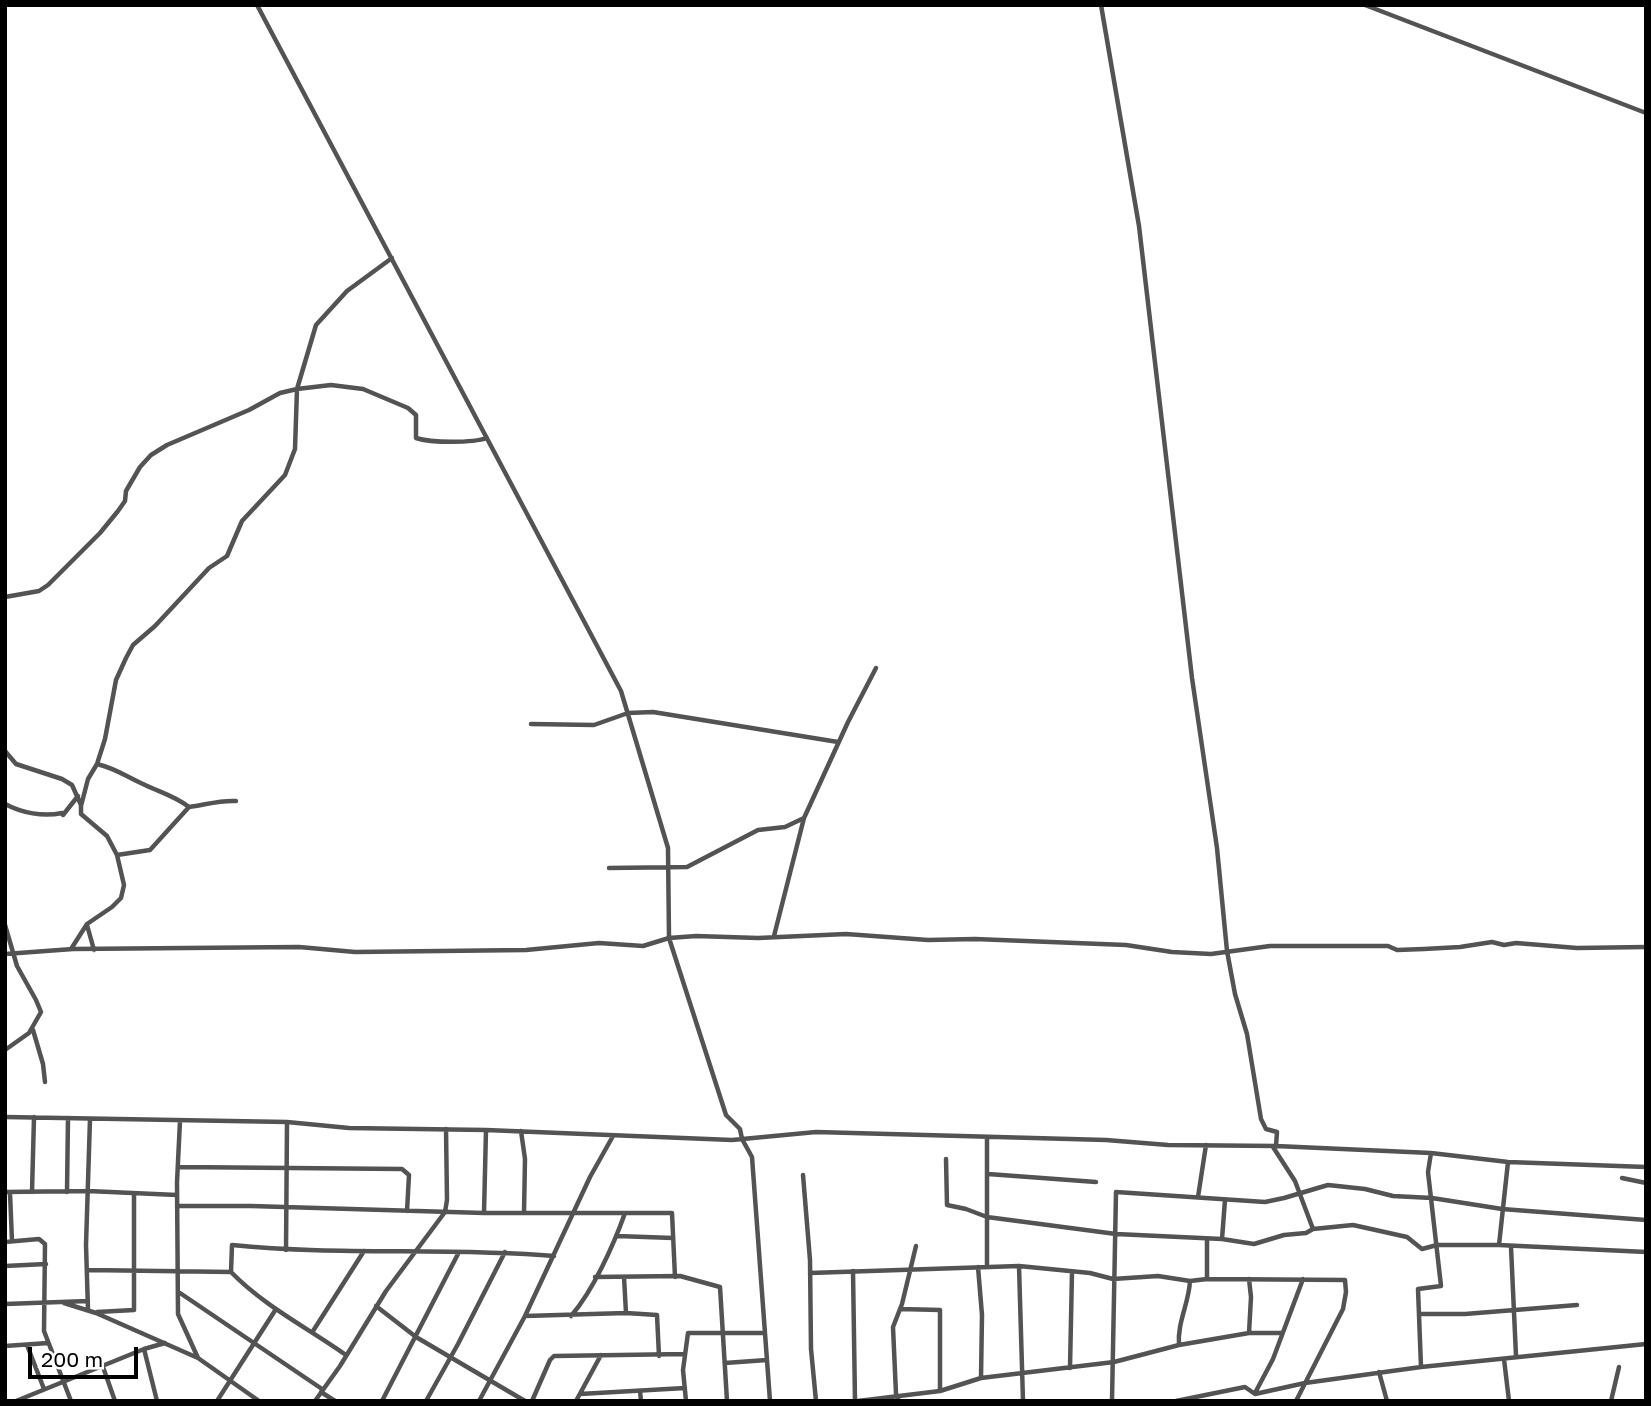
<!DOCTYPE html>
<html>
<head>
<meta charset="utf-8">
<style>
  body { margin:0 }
  #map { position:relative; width:1651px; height:1406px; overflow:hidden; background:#fff; font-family:"Golos Text",sans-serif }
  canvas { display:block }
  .frame { position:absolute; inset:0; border:7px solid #000; pointer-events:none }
  .scale { position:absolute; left:28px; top:1347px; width:110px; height:32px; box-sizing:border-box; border:4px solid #000; border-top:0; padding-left:9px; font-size:21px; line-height:24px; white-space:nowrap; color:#000; -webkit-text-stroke:5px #fff; paint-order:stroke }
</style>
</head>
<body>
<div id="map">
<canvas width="1651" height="1406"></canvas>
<div class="frame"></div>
<div class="scale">200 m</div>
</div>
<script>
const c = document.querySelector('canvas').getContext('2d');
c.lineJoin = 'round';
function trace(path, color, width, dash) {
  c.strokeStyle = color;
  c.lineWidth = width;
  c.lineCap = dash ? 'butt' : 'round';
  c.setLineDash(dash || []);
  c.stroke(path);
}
const minor = new Path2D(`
  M257,5L621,691L668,848L669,938L726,1115L740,1129L742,1139L752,1157L770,1401
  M1101,5L1139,226L1192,678L1217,848L1227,951L1235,994L1247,1034L1261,1119L1266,1129L1277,1132L1276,1146
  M1365,5L1646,113
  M5,597L39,591L48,585L100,533L118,511L125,501L126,491L140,467L151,455L167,445L249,410L280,393L297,389L331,385L363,389L408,408L416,415V438C431,443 473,443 487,438
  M531,724L594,725L628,713L653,712L838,742
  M5,751L16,764L62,779L72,785L81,805
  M97,764C117,769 125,776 143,784C159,792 175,796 189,807
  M236,801C219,800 205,805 189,807L150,850L117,855L107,836L81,814V806L88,779L97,764L105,739L116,680L126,658L133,645L155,626L209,568L227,556L242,521L285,475L295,449L297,389L316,325L347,291L392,258
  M5,804C22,813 43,817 62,813L63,815L78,796
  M609,868L687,867L758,830L785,827L804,818
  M5,925L17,966L36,1000L41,1012L29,1033L5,1050
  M87,925L94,950
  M774,936L804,818L848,722L876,668
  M71,949L87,924L112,907L121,898L124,885L117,855
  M5,954L73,949L299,947L355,952L526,950L599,943L643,946L669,938L696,936L758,938L846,934L928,940L975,939L1126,945L1172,952L1211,954L1270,946H1388L1397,950L1424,949L1460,947L1492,942L1504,945L1516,943L1577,948L1646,947
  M33,1030L43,1064L45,1082
  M5,1117L287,1122L349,1128L486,1130L732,1140L816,1132L1106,1140L1168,1145L1276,1146L1431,1153L1508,1162L1646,1167
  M180,1121L177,1182L178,1314L198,1358
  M521,1131L525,1159L524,1213
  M1273,1147L1295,1181L1313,1229
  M946,1159L947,1205L966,1209L987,1217L1116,1234L1222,1239L1254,1244L1284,1235L1306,1233L1313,1229L1353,1225L1407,1237L1422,1249L1437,1245H1499L1646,1252
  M178,1167L402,1169L409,1175L407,1211
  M988,1174L1096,1182
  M803,1175L810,1260L811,1349L816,1401
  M1622,1178L1646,1183
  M5,1192L88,1191L177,1195
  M32,1192L34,1117
  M67,1192L68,1118
  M10,1193L12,1241
  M1198,1197L1206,1145
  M177,1206H251L484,1213H672L675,1277
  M484,1213L486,1130
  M617,1236L673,1238
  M1222,1239L1225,1200
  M5,1242L39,1239L45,1244L44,1331L71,1401
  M1499,1245L1508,1162
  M1511,1247L1516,1356
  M286,1250L287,1122
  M5,1266L46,1264
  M987,1266V1138
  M1019,1266L1023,1401
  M978,1267L982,1315L981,1378
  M88,1270L231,1272L232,1245C339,1256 447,1247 554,1256
  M853,1271L855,1401
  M231,1272C264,1306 308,1328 346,1355
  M810,1273L1019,1266L1090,1273L1113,1279L1158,1276L1190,1281L1207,1279L1345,1280L1346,1292L1343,1309L1296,1401
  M595,1277L680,1276L720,1287L727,1401
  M624,1277L626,1313
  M1207,1279V1239
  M1249,1279L1251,1297L1249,1333
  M180,1293L322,1389
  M64,1303L96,1313L198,1358L259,1401
  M5,1304L88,1301
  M376,1306L416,1337L525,1401
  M900,1309L940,1310V1391
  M88,1310L86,1245L90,1119
  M97,1312L134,1310V1194
  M1420,1314H1465L1577,1305
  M525,1316L626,1313L657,1315L659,1356
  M571,1316C593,1291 614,1244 625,1213
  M313,1331L364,1251
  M27,1345L44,1389
  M1179,1345C1177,1323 1189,1303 1190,1281
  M5,1346L48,1343
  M144,1349L157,1401
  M1504,1359L1509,1401
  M725,1363L767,1360
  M103,1367L115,1401
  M1421,1367L1418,1289L1441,1286L1428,1172L1431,1153
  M1070,1368L1072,1272
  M1379,1372L1387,1401
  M640,1391L641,1401
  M321,1392L335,1401
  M1255,1393L1273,1359L1303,1279
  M580,1394L685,1388
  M16,1401L144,1349L165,1343
  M217,1401L276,1309
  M315,1401L340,1366L386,1291L445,1212L447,1200L446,1129
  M382,1401L459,1252
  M426,1401L458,1344L505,1252
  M479,1401L525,1316L590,1177L613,1136
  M532,1401L550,1360L554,1356L685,1354
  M576,1401L601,1355
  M686,1401L683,1370L688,1333H765
  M858,1401L940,1391L981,1378L1114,1362L1179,1345L1249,1333H1282
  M899,1401L896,1394L893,1327L902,1304L916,1246
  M1112,1401L1116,1192L1265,1202L1284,1198L1328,1185L1365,1189L1393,1196L1432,1198L1502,1209L1646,1220
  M1176,1401L1245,1387L1255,1394L1305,1383L1421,1367L1646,1344
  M1611,1401L1619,1367`);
trace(minor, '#535353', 4.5);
</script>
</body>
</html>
